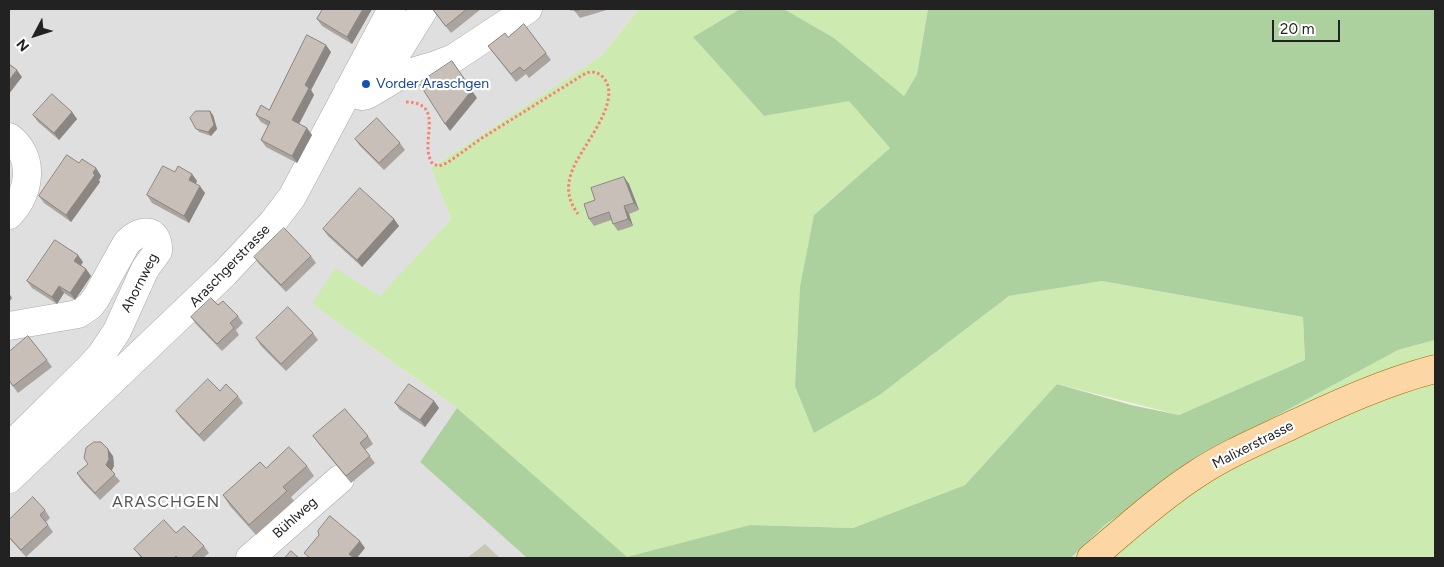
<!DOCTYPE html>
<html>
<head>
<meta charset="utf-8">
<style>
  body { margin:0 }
  #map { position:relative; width:1444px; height:567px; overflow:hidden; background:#f2efe9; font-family:Figtree,sans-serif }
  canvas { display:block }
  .frame { position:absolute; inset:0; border:10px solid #222; pointer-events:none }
  .north { position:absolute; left:10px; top:10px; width:50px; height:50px; -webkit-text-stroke:4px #fff; paint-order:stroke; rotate:230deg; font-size:14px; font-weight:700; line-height:20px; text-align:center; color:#222 }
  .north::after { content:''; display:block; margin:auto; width:18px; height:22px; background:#222; clip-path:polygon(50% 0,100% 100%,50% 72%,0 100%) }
  .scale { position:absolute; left:1272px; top:20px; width:68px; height:22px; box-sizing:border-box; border:2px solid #222; border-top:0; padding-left:6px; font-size:15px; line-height:18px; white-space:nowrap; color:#222; -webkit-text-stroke:4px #fff; paint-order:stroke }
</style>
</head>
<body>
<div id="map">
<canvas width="1444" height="567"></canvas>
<div class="frame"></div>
<div class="north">N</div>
<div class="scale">20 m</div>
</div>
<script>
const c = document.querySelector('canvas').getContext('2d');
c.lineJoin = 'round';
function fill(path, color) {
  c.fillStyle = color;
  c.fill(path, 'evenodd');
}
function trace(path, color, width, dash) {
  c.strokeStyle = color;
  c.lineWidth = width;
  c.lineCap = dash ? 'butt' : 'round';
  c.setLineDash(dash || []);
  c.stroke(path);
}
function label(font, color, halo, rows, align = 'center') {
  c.font = font + ' Figtree,sans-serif';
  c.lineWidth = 4.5;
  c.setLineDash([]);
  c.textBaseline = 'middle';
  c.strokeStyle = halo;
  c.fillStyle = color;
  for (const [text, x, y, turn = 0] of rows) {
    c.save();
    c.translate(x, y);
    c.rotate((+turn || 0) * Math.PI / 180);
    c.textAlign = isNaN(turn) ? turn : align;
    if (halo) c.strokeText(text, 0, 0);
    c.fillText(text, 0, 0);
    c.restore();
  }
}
const residential = new Path2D(`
  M9,9H639L601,56L431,168L451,219L380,297L312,304L457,408L420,462L527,558H9Z`);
const construction = new Path2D(`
  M485,544L500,558H467Z`);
const grass = new Path2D(`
  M639,9H740L693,37L764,116L849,100L890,148L814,215L881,394L1009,296L1102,281L1303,317L1305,360L1179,415L1057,384L965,485L853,528L750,525L627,558L457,408L312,304L335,268L380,296L451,219L431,168L601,56Z
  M784,9H928L917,74L904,96L834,38Z
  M1435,340V558H1072L1106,524L1239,436L1398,350Z`);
const forest = new Path2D(`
  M740,9H784L834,38L904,96L917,74L928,9H1435V340L1398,350L1239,436L1106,524L1071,558H527L420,462L457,408L627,557L750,525L853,528L965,485L1057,384L1131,405L1179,415L1305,360L1303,317L1102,281L1009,296L881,394L814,433L795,386L800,287L814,215L890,148L849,101L764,116L693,37Z`);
const path = new Path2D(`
  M406,102C448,103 417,144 433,164L439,166L447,163L482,138L586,73C592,71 598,72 603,77C625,102 578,149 571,174C566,189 569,202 578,214`);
const minor = new Path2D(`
  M382,84L393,59L424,9
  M348,91L362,96L367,95L399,76L433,66L454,58L528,9
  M9,137C36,157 30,193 9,215
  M9,326L78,314L90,306L96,298L126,244C138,229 159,226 158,251L145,269L117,331L101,355L90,367L9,447
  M9,479L224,274L273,222L292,197L392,9
  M250,558L340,479`);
const major = new Path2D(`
  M1091,558C1125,530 1158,499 1195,475C1225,455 1258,441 1290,426C1337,404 1385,382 1435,369`);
const wall = new Path2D(`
  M323,9H372L352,44L322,26L317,19Z
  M432,9H481L451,33Z
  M569,9H610L580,18L574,10L571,11Z
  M508,37L546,53L551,60L529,78L526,74L516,82L488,46Z
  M331,52L311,90L314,95L299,124L312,135L297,163L266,147L261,140L268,126L261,122L256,115L269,110Z
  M72,112L77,119L59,140L38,122L33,115Z
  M213,115L217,129L211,136L199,132L190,118Z
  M355,139L400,143L405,150L384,170L360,146Z
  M79,163L96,168L101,176L99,180L100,182L71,222L44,203L39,196Z
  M175,172L192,174L197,181L196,184L205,193L189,223L152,203L147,195Z
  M624,177L629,184L639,210L629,214L633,226L618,231L613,224L611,220L594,226L589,219L595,200Z
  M394,219L399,226L362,267L328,236L323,229Z
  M311,256L316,263L286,292L259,264L254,257Z
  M83,262L81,265L86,269L91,276L75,300L64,293L57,304L32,288L27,281Z
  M218,305L238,316L243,323L236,330L239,335L222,351L196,324L191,317Z
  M313,333L318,340L286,371L261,346L256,338Z
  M9,352L47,360L52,367L18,393L9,381Z
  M220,391L238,396L243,403L204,442L181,418L176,411Z
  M434,401L439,408L425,427L400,410L395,403Z
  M313,436H368L373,444L365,450L375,463L351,483L318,443Z
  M113,456L114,466L111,471L120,481L100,500L82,481L77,473Z
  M307,466L314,476L291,497L294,501L256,535L230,506L223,495L266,468Z
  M45,510L50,518L46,522L53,532L26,557L9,538V520Z
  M176,533L204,546L209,553L203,558H141L134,549Z`);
const shadedWall = new Path2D(`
  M363,9H372L352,44L347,37Z
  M326,45L331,52L311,90L314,95L297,128L292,120L305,85Z
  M452,61L477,98L450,131L445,124Z
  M17,70L22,77L9,94V80Z
  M210,111L213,115L217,129L211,136L208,132Z
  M72,112L77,119L59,140L54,133Z
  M307,128L312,135L297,163L292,156Z
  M96,168L101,176L99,180L100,182L71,222L66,215Z
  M192,174L197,181L194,187L189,180Z
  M624,177L629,184L639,210L634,203Z
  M200,186L205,193L189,223L184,216Z
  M624,206L629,214L633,226L628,219Z
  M394,219L399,226L362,267L357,260Z
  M78,255L83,262L79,268L74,261Z
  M86,269L91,276L75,300L70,293Z
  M59,286L64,293L57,304L52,297Z
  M9,293L12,298L9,302Z
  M434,401L439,408L425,427L420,420Z
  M108,449L113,456L114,466L111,472L106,465Z
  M360,541L365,548L357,558H352L349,554Z`);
const building = new Path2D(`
  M323,9H363L347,37L317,19Z
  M433,9H467L446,26Z
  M574,9H583L575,11Z
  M524,24L546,53L524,71L520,67L511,74L488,46L505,33L508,37Z
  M307,35L326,45L305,85L309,88L292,120L307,128L292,156L261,140L270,122L256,115L261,105L269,110Z
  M452,61L472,90L445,124L419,83Z
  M9,64L17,70L9,80Z
  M52,94L72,112L54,133L33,115Z
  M196,111H210L214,125L208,132L196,129L190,118Z
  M377,118L400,143L379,163L355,139Z
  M67,155L79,163L82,159L96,168L93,173L95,175L66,215L39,196Z
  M163,166L175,172L178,166L192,174L189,180L200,186L184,216L147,195Z
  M624,177L634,203L624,206L628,219L613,224L609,212L589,219L584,204L595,200L591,188Z
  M360,188L394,219L357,260L323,229Z
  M284,228L311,256L281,285L254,257Z
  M55,240L78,255L74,261L86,269L70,293L59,286L52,297L27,281Z
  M211,298L218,305L223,301L238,316L230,323L234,328L217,344L191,317Z
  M288,307L313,333L281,364L256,338Z
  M28,336L47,360L13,386L9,380V352Z
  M208,379L220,391L226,384L238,396L199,435L176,411Z
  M409,384L434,401L420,420L395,403Z
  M345,409L368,436L360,443L370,456L346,476L313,436Z
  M94,442H101L108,449L109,459L106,465L115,474L95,493L77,473L88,464L84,458L86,448Z
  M289,447L307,466L283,487L287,491L249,525L223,495L260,462L266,468Z
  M33,497L45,510L40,515L48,525L21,550L9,537V520Z
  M330,516L360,541L349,554L354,558H310L304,553L319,535L318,531Z
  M164,520L176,533L184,526L204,546L191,558H178L176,556L174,558H143L134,549Z
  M291,551L299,558H285Z`);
const markers = [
  [366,84,5,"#1a4fb4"]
];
const transitNames = [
  ["Vorder Araschgen",376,84]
];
const streetNames = [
  ["Araschgerstrasse",230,266,-46],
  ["Ahornweg",140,283,-63],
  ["Malixerstrasse",1253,445,-27],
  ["Bühlweg",295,518,-42]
];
const quarterNames = [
  ["ARASCHGEN",166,502]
];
fill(residential, '#e0dfdf');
fill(construction, '#c7c7b4');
fill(grass, '#cdebb0');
fill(forest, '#add19e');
trace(minor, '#a9a9a9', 29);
trace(major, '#a06b00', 29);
trace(path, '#fa8072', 3, [2.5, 2.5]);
trace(minor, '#fff', 28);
trace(major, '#fcd6a4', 28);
fill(wall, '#aba49e');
fill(shadedWall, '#8b8681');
fill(building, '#c7bfb8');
trace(building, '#8b8681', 1);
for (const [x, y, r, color] of markers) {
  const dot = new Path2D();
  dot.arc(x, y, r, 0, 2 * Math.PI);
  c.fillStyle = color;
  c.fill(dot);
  trace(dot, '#fff', 2);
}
label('14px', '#164399', '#fff', transitNames, 'left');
label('14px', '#222', '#fff', streetNames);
c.letterSpacing = '1px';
label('16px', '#555', '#fff', quarterNames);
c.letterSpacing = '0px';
</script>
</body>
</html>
